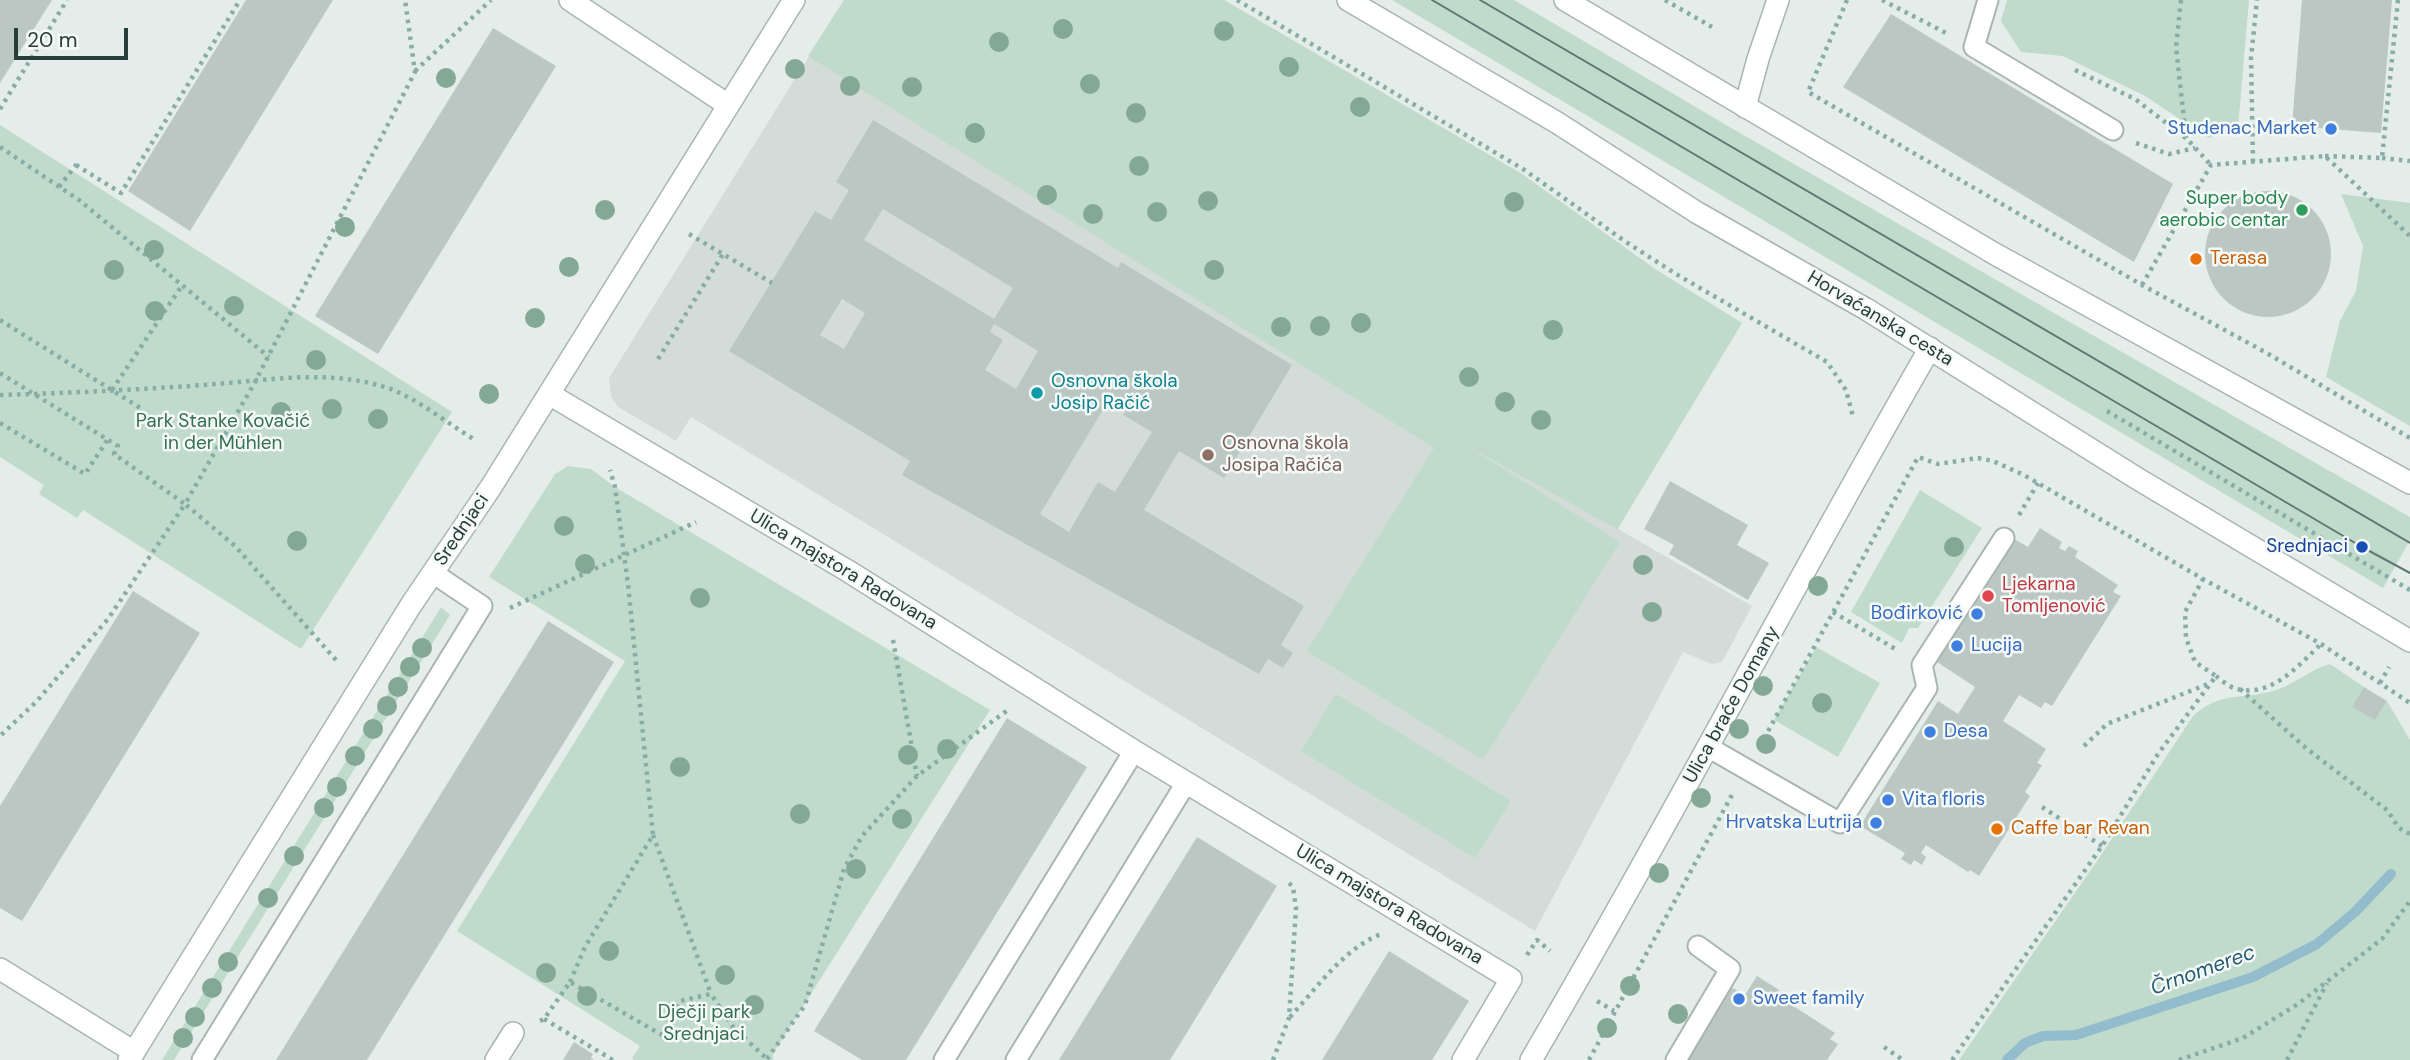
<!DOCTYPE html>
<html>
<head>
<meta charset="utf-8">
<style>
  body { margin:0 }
  #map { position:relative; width:2410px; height:1060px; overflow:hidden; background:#e5edea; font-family:"DM Sans",sans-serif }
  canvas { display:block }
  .scale { position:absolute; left:14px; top:28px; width:114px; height:32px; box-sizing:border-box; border:4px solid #263d39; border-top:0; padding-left:9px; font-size:21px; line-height:24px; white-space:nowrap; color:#263d39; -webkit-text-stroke:5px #f5f9f8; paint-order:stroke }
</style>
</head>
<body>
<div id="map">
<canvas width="2410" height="1060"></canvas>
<div class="scale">20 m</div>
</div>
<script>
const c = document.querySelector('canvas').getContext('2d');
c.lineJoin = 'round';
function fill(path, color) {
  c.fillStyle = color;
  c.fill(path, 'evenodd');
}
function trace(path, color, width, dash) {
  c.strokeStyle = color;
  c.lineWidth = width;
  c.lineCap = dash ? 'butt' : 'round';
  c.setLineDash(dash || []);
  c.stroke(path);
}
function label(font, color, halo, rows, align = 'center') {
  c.font = font + ' "DM Sans",sans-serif';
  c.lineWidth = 5;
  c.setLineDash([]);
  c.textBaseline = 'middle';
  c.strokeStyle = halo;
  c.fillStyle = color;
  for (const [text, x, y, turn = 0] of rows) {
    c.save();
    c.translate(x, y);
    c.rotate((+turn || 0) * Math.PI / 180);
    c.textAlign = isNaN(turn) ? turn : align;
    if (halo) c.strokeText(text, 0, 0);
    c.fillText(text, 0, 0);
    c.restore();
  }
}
const built = new Path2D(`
  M844,0H1224L1522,174L1655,269L1742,323L1618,529L1752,606L1722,662L1712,664L1683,652L1535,931L691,417L676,441L618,407L611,396L609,378Z`);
const green = new Path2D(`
  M844,0H1224L1522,174L1655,269L1742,323L1617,529L1462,443L1620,542L1483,760L1307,651L1434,448L808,56Z
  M1392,0H1514L1733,129L2410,517V540L2383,588Z
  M2007,0H2249L2238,128L2208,138L2145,96L2063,56L2021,52L2001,21Z
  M0,125L452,412L301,649L83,510L77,518L39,494L44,485L0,457Z
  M2341,194L2410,203V426L2326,377L2340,321L2356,291L2363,246Z
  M568,466L591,469L615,487L990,710L773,1054V1060H634L632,1058L640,1046L457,931L625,661L489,577L555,474Z
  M1920,490L1982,528L1918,628H1909L1902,643L1851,612Z
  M441,607L450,615L174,1060H162Z
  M1816,647L1880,683L1838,757L1774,720Z
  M2330,664L2364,687L2353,707L2375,720L2387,701L2410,740V1060H1959L2097,861L2193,716C2225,687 2250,703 2286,686C2301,679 2313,669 2330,664Z
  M1336,694L1511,801L1475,858L1301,751Z`);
const stream = new Path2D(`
  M2007,1060L2025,1043L2043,1036L2076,1035L2253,977L2317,944L2355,912L2391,874`);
const building = new Path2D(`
  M0,0H52L0,83Z
  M246,0H333L190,231L128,191Z
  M2302,0H2392L2381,133L2292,126Z
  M1891,14L2173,184L2134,262L1843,87Z
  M493,28L556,66L378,354L315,316Z
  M873,120L1118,268L1121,262L1292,365L1224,478L1179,451L1144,510L1304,606L1281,645L1293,653L1283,668L1268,659L1259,674L902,475L910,461L729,351L815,211L831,220L849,190L836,182ZM883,209L1013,288L994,319L864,240ZM842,299L865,313L844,349L820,335ZM994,324L1038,351L1016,389L985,370L1003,340L990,332ZM1110,398L1128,408L1123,415L1152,432L1115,492L1098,482L1069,532L1040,514Z
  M2205 254a63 63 0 1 1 126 0a63 63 0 1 1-126 0Z
  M1670,481L1748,525L1737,545L1769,563L1748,600L1669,554L1674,545L1644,529Z
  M2040,528L2062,542L2059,548L2065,551L2069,546L2078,551L2075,557L2118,585L2113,592L2121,596L2052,706L2045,702L2041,708L2019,695L2003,721L2046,749L2037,763L2042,765L2025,792L2030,796L1979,876L1970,870L1968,872L1926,845L1921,853L1926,857L1922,865L1914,860L1911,865L1901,859L1905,853L1860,826L1938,701L1958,714L1975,687L1937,662L2014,539L2028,547Z
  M133,591L200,633L22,921L0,908V806Z
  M548,621L614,662L367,1060H276Z
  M2364,687L2387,701L2375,720L2352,707Z
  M1007,718L1087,767L906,1060H862L814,1031Z
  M1197,837L1277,886L1170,1060H1059Z
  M1389,951L1469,1001L1432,1060H1322Z
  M1757,976L1779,990L1776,996L1782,999L1786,993L1795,999L1792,1005L1835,1033L1830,1039L1838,1044L1827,1060H1686L1731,987L1745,995Z
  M574,1042L593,1054L591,1058L594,1060H563Z`);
const path = new Path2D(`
  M1237,0L1523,169L1626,242L1676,274L1827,362L1846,390L1853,417
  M1665,0L1712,27
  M1847,0L1808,92L2142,285L2265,352L2410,438
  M1882,0L1948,34
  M2181,0L2176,47L2186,138
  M2075,70L2135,99L2187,139L2211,165
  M415,71L491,0
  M0,109L67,0
  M2136,143L2169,154L2195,148
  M0,147L79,200L269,357
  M2325,156L2382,158L2398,0
  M2382,158L2410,161
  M2253,162L2251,58L2257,0
  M76,165L121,193L240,0
  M59,187L79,161
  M689,234L772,283
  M2142,285L2211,165L2325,156L2410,236
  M0,320L142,409
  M658,359L723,254
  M0,373L118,446L114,454L185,504L108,619L36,702L0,736
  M112,390L183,284
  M0,395C68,393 135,390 203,385C265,381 327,368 388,388C418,399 447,423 475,440
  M2107,411L2410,590
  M0,423L85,474L108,439
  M2019,515L2038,483
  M510,608L696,522
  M1833,612L1897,650
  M893,640L917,776
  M336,660L235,546L185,504L255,382L415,72L405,0
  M2216,676C2221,680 2228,686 2234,688C2270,700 2299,665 2321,644
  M2380,683L2389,667
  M2240,689L2307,749L2387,810L2399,828L2410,834
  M1760,746L1918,457L1938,464L1978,458L1993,461L2024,475L2203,579L2321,644L2410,703
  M2084,746L2107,724L2208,684
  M2042,807L2102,846
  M653,835L711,994
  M1527,955L1537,940L1550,951
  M570,982L585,947L653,835L628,584L615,487L610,470
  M1597,1001L1614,1011
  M1290,1017C1317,988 1343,949 1381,934
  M544,1019L613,1060
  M540,1021L544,1019L570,982L662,1035L680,1001L711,994L733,1027L767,1059
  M1884,1047L1903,1060
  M767,1059L805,1005L844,869L862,836L917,776L1008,710
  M1273,1060L1289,1018L1296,908L1293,887L1287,881
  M1589,1060L1733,793
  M1952,1060L2102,846L2158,754L2216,676L2195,662L2186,638L2185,612L2203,579
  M2179,1060L2243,1038L2298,1004L2382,939L2410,901
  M2287,1060L2327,983`);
const service = new Path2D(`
  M1988,0L1974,47L2113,130
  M1708,747L1840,823L1927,688L1922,665L2004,538
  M202,1060L482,606L433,573
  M944,1060L1134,751
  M1016,1060L1186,783
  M1676,1060L1730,969L1698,946`);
const minor = new Path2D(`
  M570,0L728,105
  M1745,107L1758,59L1778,0
  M549,394L848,571L1134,751L1511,979L1463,1060
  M0,969L134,1052
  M496,1060L513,1033
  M1531,1060C1669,825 1794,584 1930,348`);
const tertiary = new Path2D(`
  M1348,0L1556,122L1696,212L1866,309L2138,479L2410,641
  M1565,0L1995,254L2410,483
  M129,1060L411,605L491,487L794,0`);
const tram = new Path2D(`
  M1432,0L2362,547L2410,573
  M1480,0L2410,543`);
const trees = [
  [1063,29],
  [1224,31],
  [999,42],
  [1289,67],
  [795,69],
  [446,78],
  [1090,84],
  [850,86],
  [912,87],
  [1360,107],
  [1136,113],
  [975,133],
  [1139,166],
  [1047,195],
  [1208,201],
  [1514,202],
  [605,210],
  [1157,212],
  [1093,214],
  [345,227],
  [154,250],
  [569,267],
  [114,270],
  [1214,270],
  [234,306],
  [155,311],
  [535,318],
  [1361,323],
  [1320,326],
  [1281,327],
  [1553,330],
  [316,360],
  [1469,377],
  [489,394],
  [1505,402],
  [332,409],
  [281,412],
  [378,419],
  [1541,420],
  [564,526],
  [297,541],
  [1954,547],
  [585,564],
  [1643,565],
  [1818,586],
  [700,598],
  [1652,612],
  [422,648],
  [410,667],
  [1763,686],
  [398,687],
  [1822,703],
  [387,706],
  [373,729],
  [1739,729],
  [1766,744],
  [947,749],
  [908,755],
  [355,756],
  [680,767],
  [337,787],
  [1701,798],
  [324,808],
  [800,814],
  [902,819],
  [294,856],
  [856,869],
  [1659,873],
  [268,898],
  [609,951],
  [228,962],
  [546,973],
  [725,975],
  [1630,986],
  [212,988],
  [587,996],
  [754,1005],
  [1678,1014],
  [195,1017],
  [1607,1028],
  [183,1038]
];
const markers = [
  [2331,129,7,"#3f7fe0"],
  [2302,210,7,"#2e9e5b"],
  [2196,259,7,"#e8710a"],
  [1037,393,7,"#0f9aa8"],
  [1208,455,7,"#8d6e63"],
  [2362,547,7,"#1a4fb4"],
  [1988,596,7,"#e0444e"],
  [1977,614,7,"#3f7fe0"],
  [1957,646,7,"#3f7fe0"],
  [1930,732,7,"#3f7fe0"],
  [1888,800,7,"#3f7fe0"],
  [1876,823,7,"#3f7fe0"],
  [1997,829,7,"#e8710a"],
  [1739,999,7,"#3f7fe0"]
];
const shopNames = [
  ["Studenac Market",2317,129,"right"],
  ["Bođirković",1963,614,"right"],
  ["Lucija",1971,646],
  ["Desa",1944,732],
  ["Vita floris",1902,800],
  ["Hrvatska Lutrija",1862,823,"right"],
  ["Sweet family",1753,999]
];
const leisureNames = [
  ["Super body",2288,199],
  ["aerobic centar",2288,221]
];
const foodNames = [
  ["Terasa",2210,259],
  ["Caffe bar Revan",2011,829]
];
const streetNames = [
  ["Horvaćanska cesta",1880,319,31],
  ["Srednjaci",462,530,-56],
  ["Ulica majstora Radovana",843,570,31],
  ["Ulica braće Domany",1732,705,-61],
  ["Ulica majstora Radovana",1389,905,31]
];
const cultureNames = [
  ["Osnovna škola",1051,382],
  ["Josip Račić",1051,404]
];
const parkNames = [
  ["Park Stanke Kovačić",223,422],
  ["in der Mühlen",223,444],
  ["Dječji park",704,1013],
  ["Srednjaci",704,1035]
];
const educationNames = [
  ["Osnovna škola",1222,444],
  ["Josipa Račića",1222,466]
];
const transitNames = [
  ["Srednjaci",2348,547]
];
const healthNames = [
  ["Ljekarna",2002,585],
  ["Tomljenović",2002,607]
];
const waterNames = [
  ["Črnomerec",2203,971,-20]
];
fill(built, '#d3dcd9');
fill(green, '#c0dbcb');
trace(stream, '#93bccc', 10);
fill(building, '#bac7c3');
trace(service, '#a8b5b1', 23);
trace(minor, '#a8b5b1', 24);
trace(tertiary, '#a8b5b1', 24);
trace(path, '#88ada6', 4.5, [3.5, 5]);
trace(service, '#fff', 19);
trace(minor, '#fff', 21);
trace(tertiary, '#fff', 21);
trace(tram, '#607874', 2);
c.fillStyle = '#84a896';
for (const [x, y] of trees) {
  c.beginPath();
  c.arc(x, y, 10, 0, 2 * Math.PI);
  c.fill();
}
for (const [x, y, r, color] of markers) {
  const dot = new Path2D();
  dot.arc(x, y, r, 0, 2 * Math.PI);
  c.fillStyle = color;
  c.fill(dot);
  trace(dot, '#f5f9f8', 2.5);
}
label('19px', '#366cbe', '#f5f9f8', shopNames, 'left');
label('19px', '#27864d', '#f5f9f8', leisureNames, 'right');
label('19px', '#c56008', '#f5f9f8', foodNames, 'left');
label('19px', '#263d39', '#f5f9f8', streetNames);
label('19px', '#0d838f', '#f5f9f8', cultureNames, 'left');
label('19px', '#347052', '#f5f9f8', parkNames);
label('19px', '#785e54', '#f5f9f8', educationNames, 'left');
label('19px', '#164399', '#f5f9f8', transitNames, 'right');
label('19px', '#be3a42', '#f5f9f8', healthNames, 'left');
label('italic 21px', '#255c73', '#f5f9f8', waterNames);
</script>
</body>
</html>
